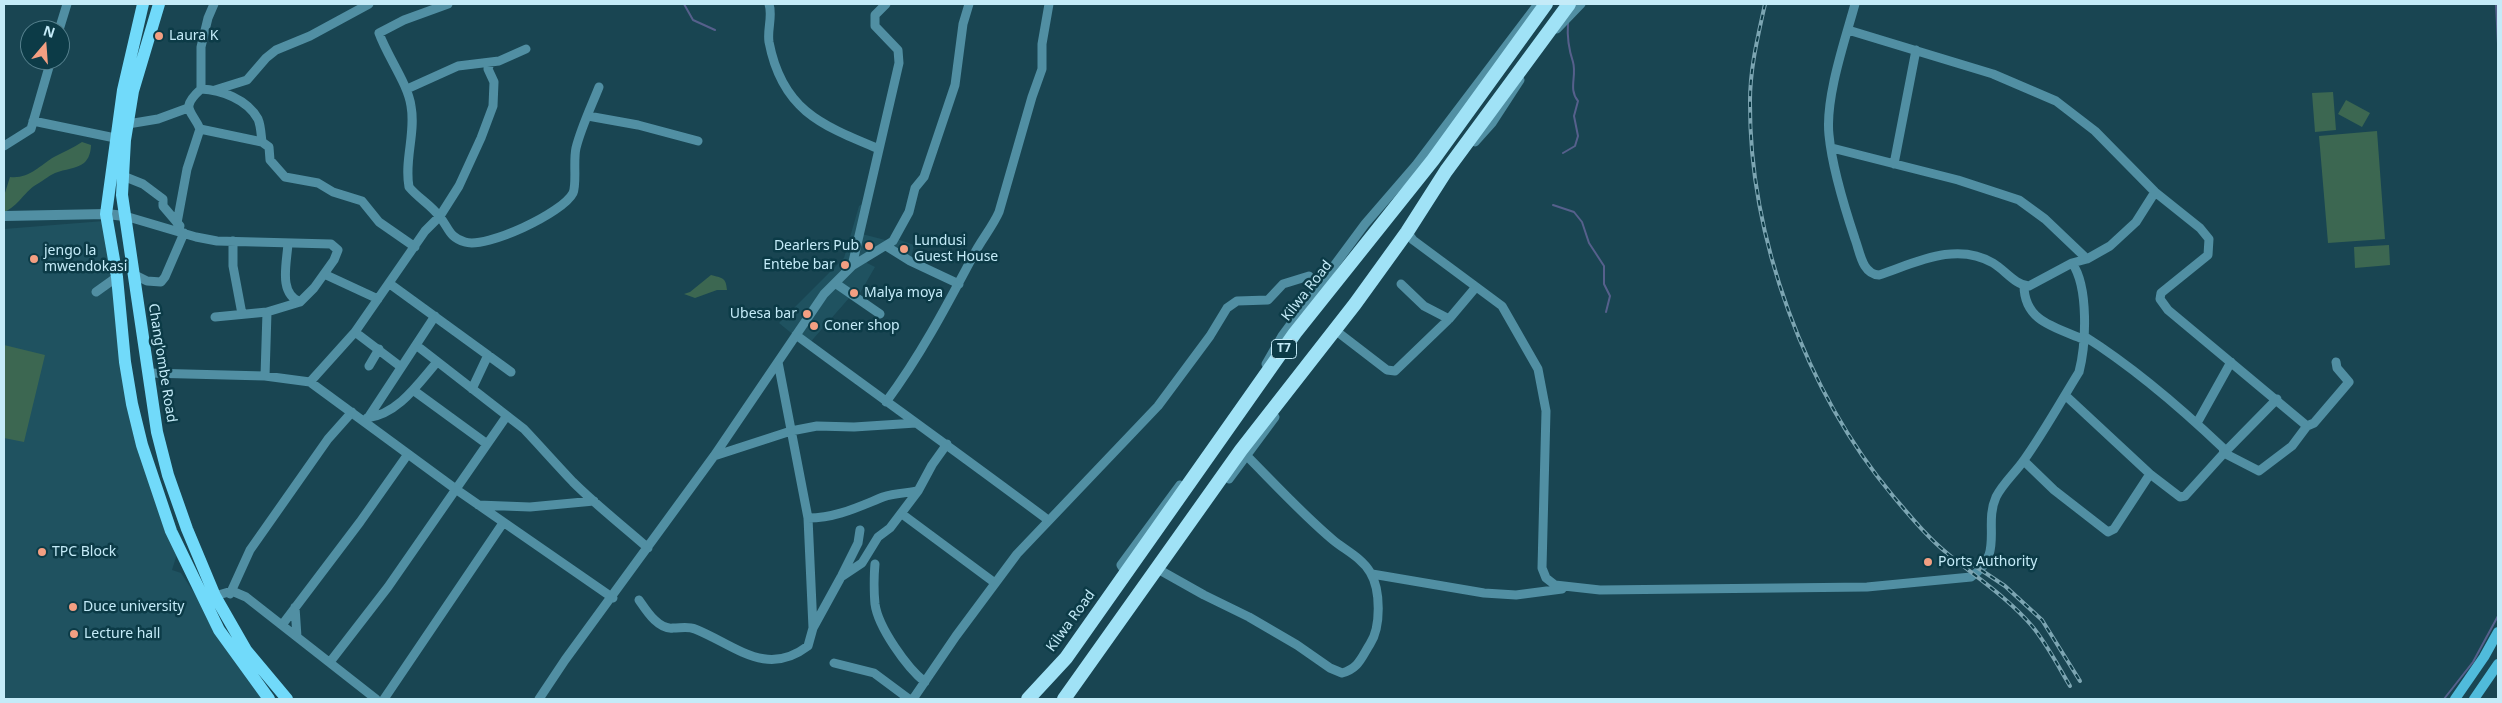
<!DOCTYPE html>
<html>
<head>
<meta charset="utf-8">
<style>
  body { margin:0 }
  #map { position:relative; width:2502px; height:703px; overflow:hidden; background:#194552; font-family:"Noto Sans",sans-serif }
  canvas { display:block }
  .frame { position:absolute; inset:0; border:5px solid #c4ebf8; pointer-events:none }
  .north { position:absolute; left:20px; top:20px; width:50px; height:50px; box-sizing:border-box; background:#0c3b47; border:1px solid #56818e; border-radius:50%; rotate:18deg; font-size:14px; font-weight:700; line-height:20px; text-align:center; color:#c4ebf8 }
  .north::after { content:''; display:block; margin:auto; width:18px; height:22px; background:#f39f82; clip-path:polygon(50% 0,100% 100%,50% 72%,0 100%) }
</style>
</head>
<body>
<div id="map">
<canvas width="2502" height="703"></canvas>
<div class="frame"></div>
<div class="north">N</div>
</div>
<script>
const c = document.querySelector('canvas').getContext('2d');
c.lineJoin = 'round';
function fill(path, color) {
  c.fillStyle = color;
  c.fill(path, 'evenodd');
}
function trace(path, color, width, dash) {
  c.strokeStyle = color;
  c.lineWidth = width;
  c.lineCap = dash ? 'butt' : 'round';
  c.setLineDash(dash || []);
  c.stroke(path);
}
function label(font, color, halo, rows, align = 'center') {
  c.font = font + ' "Noto Sans",sans-serif';
  c.lineWidth = 5;
  c.setLineDash([]);
  c.textBaseline = 'middle';
  c.strokeStyle = halo;
  c.fillStyle = color;
  for (const [text, x, y, turn = 0] of rows) {
    c.save();
    c.translate(x, y);
    c.rotate((+turn || 0) * Math.PI / 180);
    c.textAlign = isNaN(turn) ? turn : align;
    if (halo) c.strokeText(text, 0, 0);
    c.fillText(text, 0, 0);
    c.restore();
  }
}
const built = new Path2D(`
  M864,203L862,234L889,241L894,238L914,245L911,259L887,246L869,256L867,263L875,267L856,300L850,297L807,346L779,323L844,258L859,206Z
  M104,221L123,369L177,554L172,570L181,573L264,699H4V229Z`);
const green = new Path2D(`
  M2333,92L2336,130L2315,132L2312,93Z
  M2346,100L2370,113L2362,127L2338,114Z
  M2377,131L2385,239L2328,243L2319,136Z
  M82,142L91,145C91,151 89,159 84,163C76,169 65,169 55,173C50,175 44,180 39,183C25,190 18,207 4,212V196L10,177C29,179 39,166 54,157C63,152 73,148 82,142Z
  M2389,245L2390,265L2355,268L2354,247Z
  M711,275C722,278 726,277 727,290H717L695,298L684,294L690,292Z
  M4,345L45,355L24,442L4,438Z`);
const stream = new Path2D(`
  M684,4L693,20L715,30
  M2496,4L2498,44
  M1563,153L1575,146L1578,136L1574,116L1578,101C1568,89 1577,76 1573,62C1569,50 1567,36 1568,23
  M1553,205L1574,212L1582,222L1589,243L1604,266V284L1610,296L1606,312
  M2444,699L2473,662L2498,616`);
const minor = new Path2D(`
  M448,4L404,20L379,33C387,56 408,84 411,106C416,133 404,160 409,187C418,198 431,205 439,216C449,227 448,237 465,242C486,249 563,213 573,193C577,184 573,161 576,148C581,128 591,107 599,87
  M769,4C773,16 767,29 769,42C782,110 821,125 879,149
  M1855,4C1845,40 1825,98 1829,135C1832,167 1845,209 1855,239C1860,252 1862,274 1879,275C1915,263 1956,241 1993,263C2005,270 2015,285 2029,286L2072,263L2087,259L2110,246L2136,222L2155,192
  M1557,29L1581,4
  M59,30L67,4
  M1848,30L1993,74L2056,101L2095,131L2155,192L2200,228L2209,239L2208,255L2161,293L2160,299L2168,310L2307,426L2292,446L2259,471L2224,453L2277,399
  M201,89V47L208,18L214,4
  M407,89L458,66L499,61L526,49
  M215,90L247,80L266,58L276,50L310,36L369,4
  M588,116L638,125L698,141
  M33,121L115,138
  M128,124L158,119L188,108
  M200,129C192,110 179,109 201,89C221,90 247,99 258,119C261,126 261,135 262,142
  M1475,142L1492,123L1520,80
  M4,146L31,129L51,60
  M1832,148L1958,180L2019,200L2045,219L2087,259
  M1894,164L1916,50
  M123,176L143,184L163,199V206L180,226
  M125,216L196,237L217,241L331,244L338,250L334,260L314,288L300,302L267,312L215,317
  M177,223L187,169L200,129L262,142L269,147L270,160L285,177L318,183L333,192L362,201L379,222L415,247
  M1407,232L1413,240L1502,306L1538,369L1546,411L1542,568L1546,578L1555,585L1600,590L1867,587L1971,577C2005,554 1983,526 1996,497C2003,483 2016,472 2024,460C2044,432 2061,401 2079,372C2086,345 2089,287 2072,263
  M233,241V266L242,314
  M288,243C287,263 278,293 300,302
  M886,246L910,261L959,284
  M852,266L899,63L898,50L875,26V15L886,4
  M133,274L147,281L161,282L165,277L184,233
  M324,274L378,299
  M835,283L880,314
  M390,284L511,372
  M1401,284L1424,306L1449,319
  M2024,285C2024,321 2054,327 2083,339
  M96,292L117,277
  M1335,330L1387,370L1395,371L1449,319L1476,287
  M355,332L401,367
  M796,335C880,397 965,458 1048,520
  M416,345L524,429C540,446 556,464 573,482C596,505 623,526 648,548
  M1266,364L1282,336L1365,224L1416,165L1538,4
  M369,366L379,349
  M148,373L265,376L310,382L457,490L613,598
  M265,376L267,312
  M310,382L355,332L425,231L440,216L459,186L481,138L493,106L494,82L488,69L490,63
  M472,389L488,355
  M413,390L487,444
  M2065,395L2150,474L2180,497L2185,496L2224,453L2223,448C2183,410 2130,365 2084,336
  M886,402C919,358 946,307 972,258C980,241 992,228 999,212L1032,97L1042,69V44L1049,4
  M367,418C398,414 418,384 437,362
  M366,421L435,316
  M2197,423L2231,362
  M2307,426L2314,423L2349,382L2337,368L2336,362
  M714,456L791,431L817,426L854,427L916,423
  M2024,461L2054,490L2108,532L2114,529L2150,474
  M1229,479L1275,417
  M478,505L530,507L594,501
  M902,514L995,583
  M808,518C836,518 858,507 883,497C894,493 907,493 918,491L932,465L947,444
  M875,564C874,574 874,594 875,604C878,627 907,668 925,682
  M1156,568L1204,595L1249,617L1297,645L1330,668L1342,673C1359,668 1361,658 1370,644C1381,627 1381,590 1370,572C1362,558 1345,550 1333,540C1301,513 1273,482 1243,452
  M1126,573L1121,565L1180,485
  M1372,574L1484,593L1516,595L1562,589
  M842,575L858,543L860,530
  M230,594L250,550L328,439L352,412
  M215,596L232,591L246,597L376,699
  M639,600C646,610 658,630 673,628C681,628 688,626 695,629C735,645 766,678 808,646L813,628L808,518L778,362
  M295,607L297,637
  M282,625L360,522L408,454
  M813,628L841,577L862,563L878,537L890,528L918,491
  M330,662L388,587L506,417
  M834,663L874,673L909,699
  M384,699L503,523
  M539,699L565,660L714,456L824,294L852,266L893,241L909,212L915,188L924,177L955,85L963,24L969,4
  M913,699L956,636L1017,554L1158,406L1210,336L1227,308L1237,301L1268,300L1283,284L1309,276`);
const tertiary = new Path2D(`
  M4,216L106,214L125,216`);
const secondary = new Path2D(`
  M2455,699L2484,657L2498,632
  M2474,699L2498,664`);
const primary = new Path2D(`
  M143,4L123,90L106,214L117,277L125,362L132,404L142,445L171,531L219,630L269,699
  M159,4L133,91L125,140L122,195L157,432L168,475L187,529L215,596L246,650L287,699`);
const trunk = new Path2D(`
  M1028,699L1066,658L1295,333L1433,160L1546,4
  M1064,699L1241,450L1355,304L1407,232L1446,171L1569,4`);
const rail = new Path2D(`
  M1765,4C1758,36 1750,68 1750,101C1749,238 1806,392 1893,496C1910,516 1928,538 1948,554C1976,577 2008,598 2032,626C2047,644 2058,666 2070,686
  M1972,564L2005,586L2042,620L2080,681`);
const markers = [
  [159,36,5,"#f39f82"],
  [869,246,5,"#f39f82"],
  [904,249,5,"#f39f82"],
  [34,259,5,"#f39f82"],
  [845,265,5,"#f39f82"],
  [854,293,5,"#f39f82"],
  [807,314,5,"#f39f82"],
  [814,326,5,"#f39f82"],
  [42,552,5,"#f39f82"],
  [1928,562,5,"#f39f82"],
  [73,607,5,"#f39f82"],
  [74,634,5,"#f39f82"]
];
const shields = [
  [1284,349,25]
];
const shieldNames = [
  ["T7",1284,349]
];
const poiNames = [
  ["Laura K",169,36],
  ["Lundusi",914,241],
  ["Guest House",914,257],
  ["Dearlers Pub",859,246,"right"],
  ["jengo la",44,251],
  ["mwendokasi",44,267],
  ["Entebe bar",835,265,"right"],
  ["Malya moya",864,293],
  ["Ubesa bar",797,314,"right"],
  ["Coner shop",824,326],
  ["TPC Block",52,552],
  ["Ports Authority",1938,562],
  ["Duce university",83,607],
  ["Lecture hall",84,634]
];
const streetNames = [
  ["Kilwa Road",1307,291,-52],
  ["Chang'ombe Road",162,363,81],
  ["Kilwa Road",1071,621,-54]
];
fill(built, '#1f5260');
fill(green, '#3c6751');
trace(stream, '#56608c', 2);
trace(minor, '#518fa3', 9);
trace(tertiary, '#518fa3', 10);
trace(secondary, '#50bbdb', 10);
trace(primary, '#71dafa', 12);
trace(trunk, '#a0e2f6', 14);
trace(rail, '#7ca5b2', 4);
trace(rail, '#0c3b47', 2, [5.5]);
for (const [x, y, r, color] of markers) {
  const dot = new Path2D();
  dot.arc(x, y, r, 0, 2 * Math.PI);
  c.fillStyle = color;
  c.fill(dot);
  trace(dot, '#0c3b47', 2);
}
for (const [x, y, w] of shields) {
  const box = new Path2D();
  box.roundRect(x - w / 2, y - 9.5, w, 19, 4);
  c.fillStyle = '#0c3b47';
  c.fill(box);
  trace(box, '#c4ebf8', 1);
}
label('bold 12px', '#c4ebf8', null, shieldNames);
label('14px', '#c4ebf8', '#0c3b47', poiNames, 'left');
label('14px', '#c4ebf8', '#0c3b47', streetNames);
</script>
</body>
</html>
